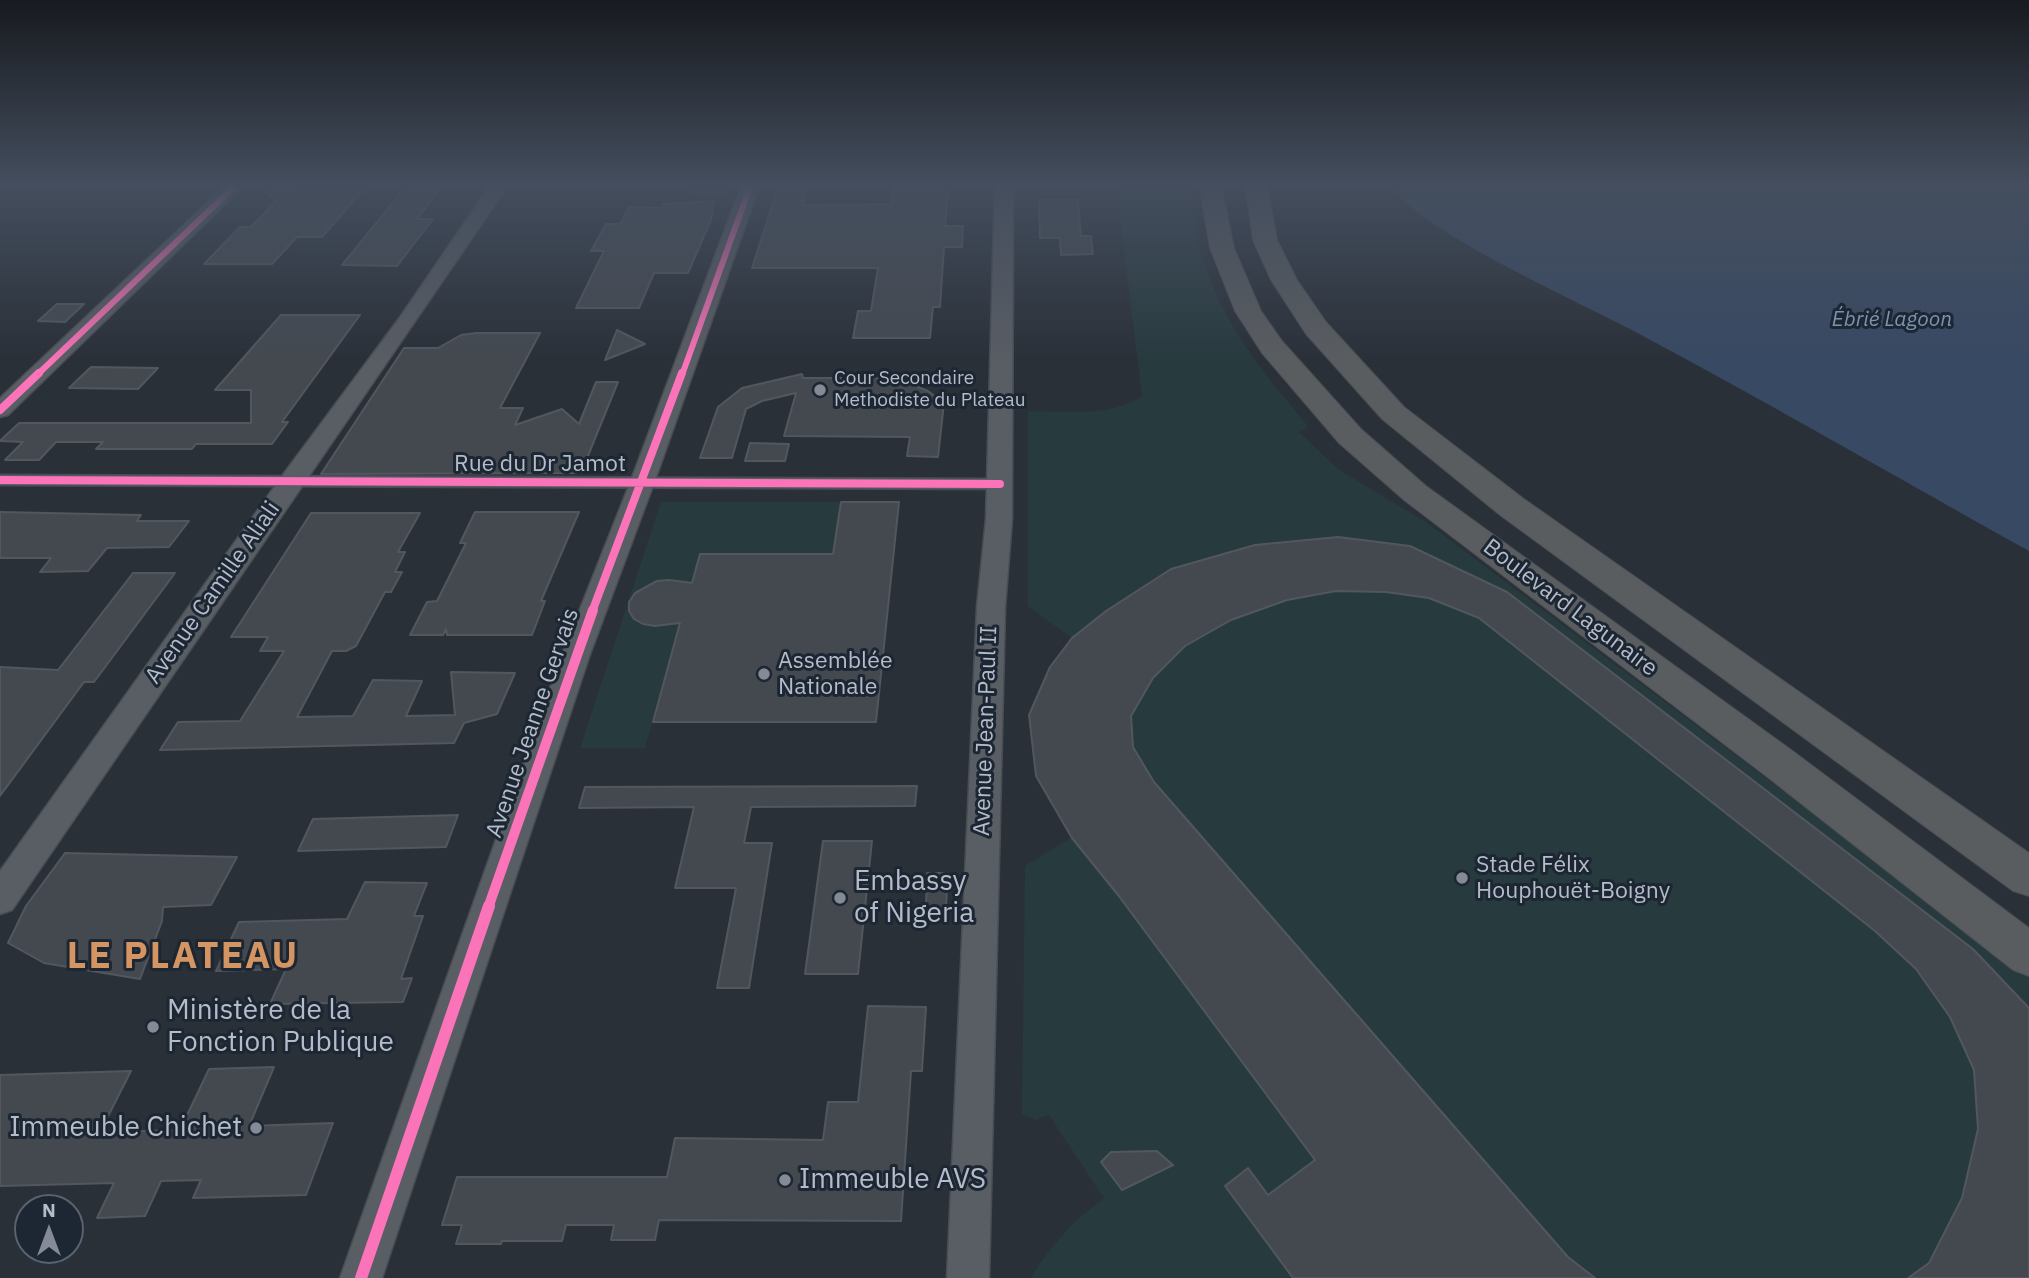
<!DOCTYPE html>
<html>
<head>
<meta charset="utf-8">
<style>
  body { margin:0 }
  #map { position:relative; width:2029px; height:1278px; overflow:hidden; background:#2a3038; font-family:"IBM Plex Sans",sans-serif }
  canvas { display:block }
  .north { position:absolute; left:14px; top:1194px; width:70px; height:70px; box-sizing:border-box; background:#1d2633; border:2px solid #59626f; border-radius:50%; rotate:0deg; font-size:19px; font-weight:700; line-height:28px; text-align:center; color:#b4bcc9 }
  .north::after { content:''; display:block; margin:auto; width:24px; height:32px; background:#848b96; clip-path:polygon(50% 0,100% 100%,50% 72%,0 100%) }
</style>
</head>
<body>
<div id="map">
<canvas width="2029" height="1278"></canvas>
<div class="north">N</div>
</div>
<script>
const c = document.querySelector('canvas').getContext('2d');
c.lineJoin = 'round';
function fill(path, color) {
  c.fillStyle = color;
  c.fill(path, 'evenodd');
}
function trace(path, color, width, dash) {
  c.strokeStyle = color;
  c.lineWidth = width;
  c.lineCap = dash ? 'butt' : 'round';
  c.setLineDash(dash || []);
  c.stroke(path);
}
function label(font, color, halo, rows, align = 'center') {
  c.font = font + ' "IBM Plex Sans",sans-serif';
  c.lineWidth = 6;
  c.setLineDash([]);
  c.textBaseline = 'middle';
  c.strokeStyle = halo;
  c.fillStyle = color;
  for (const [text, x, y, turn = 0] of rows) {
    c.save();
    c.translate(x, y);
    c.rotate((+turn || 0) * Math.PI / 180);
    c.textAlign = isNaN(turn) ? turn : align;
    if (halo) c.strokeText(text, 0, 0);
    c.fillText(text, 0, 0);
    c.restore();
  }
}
const green = new Path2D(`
  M679,184H733L728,198H697Z
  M1116,184H1190C1193,205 1194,228 1200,248C1220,323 1260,368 1308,426L1299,432L1338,469L1426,522L2029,976V1278H1031C1051,1245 1073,1221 1104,1198L1049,1115L1035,1120L1022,1114L1025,866L1072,837L1036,776L1029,715L1050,667L1072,638L1028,606V411C1066,411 1109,418 1142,396Z
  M661,502H841L833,554H700L691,586C671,576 653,580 635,593L629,611C641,631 663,627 681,619L645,748H580Z`);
const water = new Path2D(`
  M1391,184H2029V551C1896,477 1764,400 1630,329C1581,303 1411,227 1391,184Z`);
const building = new Path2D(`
  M286,184L294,189H364L322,237H297L272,264H204L240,227H251L276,201L264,191Z
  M408,184H444L417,219H433L397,266L342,265Z
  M779,184H809L803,205L891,204L894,184H949L945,226H963L962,247H944L940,307H933L930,338H853L858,311H871L878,268H752Z
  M1039,200H1078L1081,236H1091L1093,254L1061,255L1060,238H1040Z
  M714,201L711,220L688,273H654L639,308H576L604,251H591L606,224H620L629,207L661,208L663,204Z
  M57,304H84L65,322L38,321Z
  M281,315H360L282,422H288L272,444H196L192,449H96L103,442H56L39,460H5L23,442L0,441L19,423H251V390H215Z
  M617,330L645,344L605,360Z
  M476,333H540L500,408H523L515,425L562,409L579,424L596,382H618L581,473L321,474L404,348H438L461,335Z
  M91,367L158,368L138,389L69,388Z
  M802,374L803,378H883L908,383L928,391L944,403L938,457L907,456L910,437L784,436L796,393L762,401L746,409L732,458H700L718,407L742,388Z
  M750,443L789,444L785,461H745Z
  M841,502H899L876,722H653L680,623L655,626L643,624L634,619L629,611V602L635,593L657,581L669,580L692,583L700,554H833Z
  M0,512L141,515L137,521H189L169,547L107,548L88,571L40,572L51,558H0Z
  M475,512H579L541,601H545L532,635H447L446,629L443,635H410L427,602L437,601L466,543H460Z
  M311,513H420L398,552H405L395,572H402L391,592H385L356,646L346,651H332L297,717L353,716L373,680L422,681L406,716L455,715L451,672L515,673L497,714L464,723L454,743L160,750L178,722L240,721L284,651H260L268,637H231Z
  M1338,537L1410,546L1507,592L1973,949L2029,1008V1278H1908L1929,1263L1962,1198L1978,1129L1974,1070L1950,1017L1916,969L1875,931L1479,618L1429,598L1386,592L1336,591L1287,600L1231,620L1185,646L1153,678L1131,716L1133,747L1154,782L1568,1257L1595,1278H1293L1225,1186L1248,1168L1268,1195L1315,1160L1118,895L1072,838L1036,776L1029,715L1050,667L1072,638L1106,611L1171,569L1255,545Z
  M133,573H175L94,682H84L0,796V667L58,670Z
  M917,786L915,806L751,807L744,843H772L749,988H717L736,888H675L694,807L579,808L585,787Z
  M458,815L446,847L298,851L313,819Z
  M823,841H872L858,974H805Z
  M65,853L237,857L211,905L163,907L162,921L140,979L44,963L8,943L26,906Z
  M927,873H948L946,907H926Z
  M365,882L427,883L414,916H423L401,979L412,978L403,1002L270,1004L286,969L216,971L239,922L347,919Z
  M868,1006L926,1007L922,1071H911L901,1221L659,1220L655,1240H611L614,1225H566L562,1241H502L501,1244H456L462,1225H442L457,1177H667L675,1138L823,1140L828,1102H858Z
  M274,1067L249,1126L333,1123L306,1195L193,1198L201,1180L161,1181L145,1216L97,1218L114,1183L0,1186V1075L131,1071L100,1132L180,1130L209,1069Z
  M1157,1151L1173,1165L1122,1190L1101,1162L1111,1152Z`);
const street = new Path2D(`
  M0,475L1000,479L1008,484L1000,489L0,485Z`);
const secondary = new Path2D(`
  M227,184H246L8,415L0,417V398Z
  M491,184H509L12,910L0,914V871L282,476L398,320Z
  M742,184H760L654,483L589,657L382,1278H340L561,657L630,483Z
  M995,184H1013L1012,519L1005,607L989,1278H947L977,607L986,519Z`);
const highway = new Path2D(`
  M1199,184H1221L1234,248L1261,311L1282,341L1361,429L1426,486L1794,752L2029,928V976L2013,970L1766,776L1404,500L1339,443L1262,353L1235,311L1210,248Z
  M1245,184H1267L1277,240L1297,280L1326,322L1404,407L1524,499L2029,853V896L2013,891L1500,515L1382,419L1306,334L1271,280L1253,240Z`);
const cyclewayFar3 = new Path2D(`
  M37,375L237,184
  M682,375L751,184`);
const cyclewayFar2 = new Path2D(`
  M0,410L39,373
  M0,480L1000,484
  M592,612L682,373`);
const cyclewayFar1 = new Path2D(`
  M488,908L593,610`);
const cycleway = new Path2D(`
  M361,1278L489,906`);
const markers = [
  [820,390,7,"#848b96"],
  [764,674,7,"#848b96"],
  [1462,878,7,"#848b96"],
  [840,898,7,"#848b96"],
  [153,1027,7,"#848b96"],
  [256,1128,7,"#848b96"],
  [785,1180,7,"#848b96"]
];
const farPoinames = [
  ["Cour Secondaire",834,379],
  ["Methodiste du Plateau",834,401]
];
const farWaternames = [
  ["Ébrié Lagoon",1892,320]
];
const streetNames = [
  ["Rue du Dr Jamot",540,464],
  ["Avenue Camille Aliali",213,593,-55],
  ["Boulevard Lagunaire",1570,608,37],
  ["Avenue Jeanne Gervais",533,723,-71],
  ["Avenue Jean-Paul II",986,731,-88]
];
const poiNames = [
  ["Assemblée",778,661],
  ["Nationale",778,687],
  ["Stade Félix",1476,865],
  ["Houphouët-Boigny",1476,891]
];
const nearPoinames = [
  ["Embassy",854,882],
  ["of Nigeria",854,914],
  ["Ministère de la",167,1011],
  ["Fonction Publique",167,1043],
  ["Immeuble Chichet",242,1128,"right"],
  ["Immeuble AVS",799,1180]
];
const nearDistrictnames = [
  ["LE PLATEAU",183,957]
];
fill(green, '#273a3e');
fill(water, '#384963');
fill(building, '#444950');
trace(building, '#52575f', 2);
trace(street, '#484c53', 3);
trace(secondary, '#484c53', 3);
trace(highway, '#474c53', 2);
fill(street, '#5a5e66');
fill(secondary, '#595d64');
fill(highway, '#5a5d60');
trace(cyclewayFar3, '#fb73b8', 6);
trace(cyclewayFar2, '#fb73b8', 8);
trace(cyclewayFar1, '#fb73b8', 10);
trace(cycleway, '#fb73b8', 12);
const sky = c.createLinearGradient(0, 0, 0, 363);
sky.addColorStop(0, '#171a1f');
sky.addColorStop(0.51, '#444e5e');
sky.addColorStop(1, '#444e5e00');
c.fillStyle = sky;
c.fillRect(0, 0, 2029, 363);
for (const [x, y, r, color] of markers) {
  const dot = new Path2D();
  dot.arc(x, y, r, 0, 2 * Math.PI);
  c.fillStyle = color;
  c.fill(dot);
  trace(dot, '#1d2633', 2.5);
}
label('19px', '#b4bcc9', '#1d2633', farPoinames, 'left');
label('italic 21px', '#7c92b1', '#1d2633', farWaternames);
label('23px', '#b4bcc9', '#1d2633', streetNames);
label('23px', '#b4bcc9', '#1d2633', poiNames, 'left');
label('28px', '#b4bcc9', '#1d2633', nearPoinames, 'left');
c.letterSpacing = '2px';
label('bold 37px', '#d59563', '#1d2633', nearDistrictnames);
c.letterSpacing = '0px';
</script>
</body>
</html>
